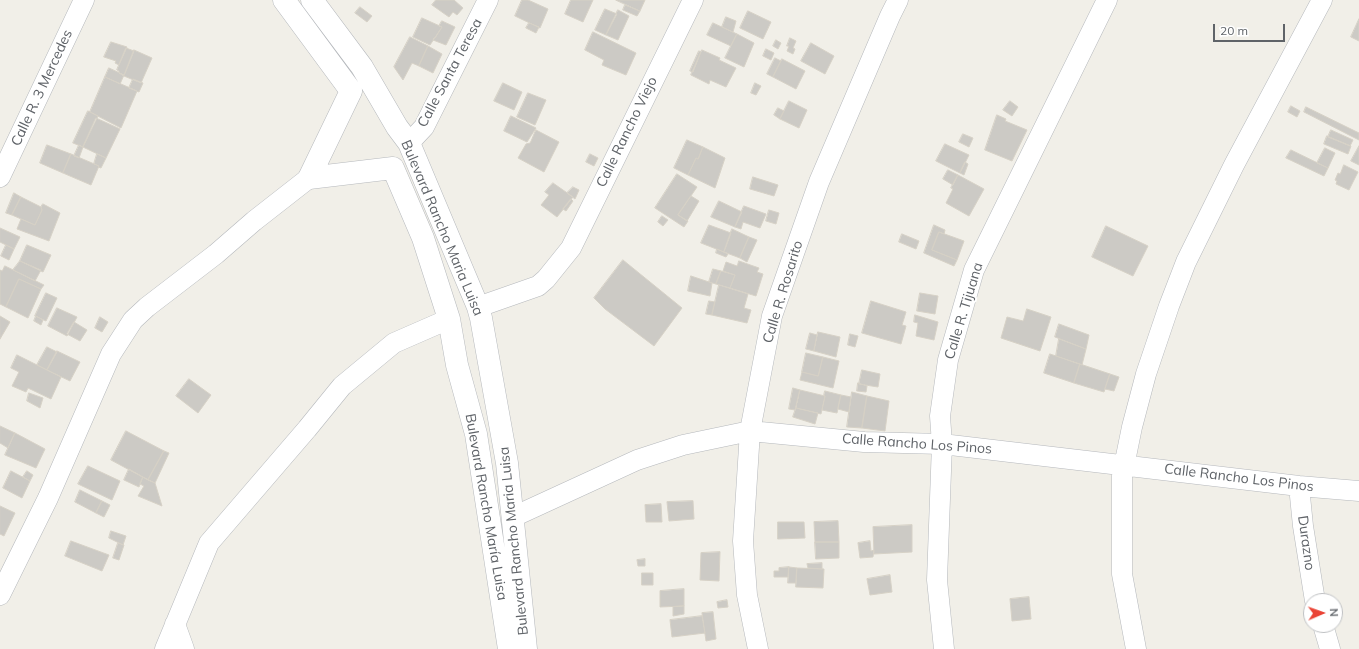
<!DOCTYPE html>
<html>
<head>
<meta charset="utf-8">
<style>
  body { margin:0 }
  #map { position:relative; width:1359px; height:649px; overflow:hidden; background:#f1efe8; font-family:Mulish,sans-serif }
  canvas { display:block }
  .north { position:absolute; left:1303px; top:593px; width:40px; height:40px; box-sizing:border-box; background:#fff; border:1px solid #bfc1c3; border-radius:50%; rotate:88deg; font-size:11px; font-weight:700; line-height:16px; text-align:center; color:#5f6368 }
  .north::after { content:''; display:block; margin:auto; width:14px; height:18px; background:#ea4335; clip-path:polygon(50% 0,100% 100%,50% 72%,0 100%) }
  .scale { position:absolute; left:1213px; top:24px; width:72px; height:18px; box-sizing:border-box; border:2px solid #5f6368; border-top:0; padding-left:5px; font-size:12px; line-height:14px; white-space:nowrap; color:#5f6368; -webkit-text-stroke:3px #fff; paint-order:stroke }
</style>
</head>
<body>
<div id="map">
<canvas width="1359" height="649"></canvas>
<div class="north">N</div>
<div class="scale">20 m</div>
</div>
<script>
const c = document.querySelector('canvas').getContext('2d');
c.lineJoin = 'round';
function fill(path, color) {
  c.fillStyle = color;
  c.fill(path, 'evenodd');
}
function trace(path, color, width, dash) {
  c.strokeStyle = color;
  c.lineWidth = width;
  c.lineCap = dash ? 'butt' : 'round';
  c.setLineDash(dash || []);
  c.stroke(path);
}
function label(font, color, halo, rows, align = 'center') {
  c.font = font + ' Mulish,sans-serif';
  c.lineWidth = 4;
  c.setLineDash([]);
  c.textBaseline = 'middle';
  c.strokeStyle = halo;
  c.fillStyle = color;
  for (const [text, x, y, turn = 0] of rows) {
    c.save();
    c.translate(x, y);
    c.rotate((+turn || 0) * Math.PI / 180);
    c.textAlign = isNaN(turn) ? turn : align;
    if (halo) c.strokeText(text, 0, 0);
    c.fillText(text, 0, 0);
    c.restore();
  }
}
const building = new Path2D(`
  M436,0H454L463,8L457,15L453,12L449,17L432,5Z
  M522,0H528L548,9L540,28L515,16Z
  M571,0H593L583,22L565,14Z
  M616,0H645L640,11Z
  M625,5L640,11L637,16L623,10Z
  M360,7L372,16L367,22L355,13Z
  M605,9L617,14L606,35L595,30Z
  M618,10L629,16L618,40L606,35Z
  M748,11L771,22L763,39L740,28Z
  M726,17L736,21L733,32L722,27Z
  M422,18L442,27L430,45L413,37Z
  M1359,19V41L1351,37Z
  M442,21L455,27L446,45L433,40L434,38H435L442,27L439,26Z
  M529,23L539,27L536,33L526,28Z
  M713,23L737,34L731,46L707,35Z
  M593,32L636,53L626,75L602,65L604,60L585,50Z
  M737,34L754,43L744,67L725,58Z
  M410,37L428,46L419,66L412,63L403,80L394,67Z
  M790,38L796,41L793,48L795,49L793,54L787,51L789,46H787Z
  M776,40L781,43L778,49L773,46Z
  M111,42L127,47L119,65L115,63L116,61L104,57Z
  M811,43L834,56L825,74L801,61Z
  M428,46L442,54L433,73L419,66Z
  M126,48L134,51L124,76L119,73V71L117,70Z
  M766,49L774,53L771,60L763,56Z
  M134,50L152,58L141,83L124,76Z
  M702,50L720,58L719,60L736,68L726,87L710,80L709,84L691,75Z
  M699,51L701,52L693,72L690,71Z
  M775,58L781,61L773,77L767,74Z
  M782,59L805,71L796,89L773,77Z
  M109,68L124,75L120,84L105,77Z
  M105,77L137,91L121,128L90,112Z
  M133,79L143,83L139,92L129,88Z
  M503,83L522,92L514,110L494,101Z
  M755,83L761,86L756,95L751,93Z
  M528,93L546,100L535,125L517,117Z
  M789,101L807,110L799,128L780,119Z
  M1010,101L1018,107L1012,116L1003,110Z
  M1291,106L1300,111L1297,117L1288,112Z
  M1306,107L1359,133V140L1304,112Z
  M778,108L784,111L780,119L774,115Z
  M88,111L98,116L83,147L73,143Z
  M997,115L1006,119L1005,121L1027,130L1012,161L985,150Z
  M511,116L536,128L527,142L504,131Z
  M96,118L120,129L106,158L83,147Z
  M536,130L559,142L544,172L518,158L526,144L530,143Z
  M1331,130L1353,140L1350,146L1328,137Z
  M963,134L973,138L969,147L959,142Z
  M1327,136L1351,146L1348,154L1324,144Z
  M687,140L703,147L698,159L696,158L688,175L674,168Z
  M945,144L969,155L960,173L936,161Z
  M47,145L71,154L63,173L40,163Z
  M79,145L83,147L79,158L74,156Z
  M1359,146V165L1351,161Z
  M703,147L725,158L715,188L688,175L696,158L698,159Z
  M1325,148L1335,153L1328,168L1317,163Z
  M1291,150L1328,168L1324,176L1286,158Z
  M71,154L99,166L91,185L63,173Z
  M97,154L106,158L101,168L98,167L99,166L94,164Z
  M590,154L598,158L594,166L586,162Z
  M965,162L968,164L964,175L960,173Z
  M1344,165L1358,172L1349,190L1336,184L1337,181L1335,180L1338,173L1340,174Z
  M948,170L958,175L953,185L943,179Z
  M677,174L697,187L678,215L688,221L684,227L655,208Z
  M958,175L984,189L969,216L946,203L953,189L951,188Z
  M753,177L778,185L774,196L750,189Z
  M553,183L573,197L557,217L541,205L549,195L545,192Z
  M573,187L579,190L575,199L567,193Z
  M14,193L21,197L12,215L6,213Z
  M691,196L699,201L687,221L678,215Z
  M21,197L41,207L42,210L35,225L12,215Z
  M571,199L573,201L566,211L563,209Z
  M719,201L742,212L735,227L711,217Z
  M43,204L60,213L49,241L17,229L21,219L35,225L42,210L41,207Z
  M744,206L766,214L760,228L743,222L741,229L735,227Z
  M769,210L779,213L776,224L766,221Z
  M662,216L668,220L663,226L658,222Z
  M709,225L731,233L724,252L701,243Z
  M934,225L945,230L944,234L939,232L932,250L957,260L954,266L924,253Z
  M1106,226L1148,246L1133,276L1092,257Z
  M0,228L20,237L14,249L0,242Z
  M732,229L749,237L740,258L724,252Z
  M939,232L964,241L957,260L932,250Z
  M902,234L919,241L916,249L899,242Z
  M749,237L757,240L747,262L740,258Z
  M6,245L14,249L9,260L1,256Z
  M27,245L51,255L43,272L20,261Z
  M717,249L728,254L726,257L716,253Z
  M623,260L682,308L654,346L605,309L594,298Z
  M20,261L41,270L35,281L13,270Z
  M739,261L759,268L757,272L763,274L756,296L730,288L735,275L723,271L726,262L737,266Z
  M5,266L44,285L41,289L19,279L6,307L0,304V270L2,271Z
  M713,269L721,271L716,284L709,282Z
  M721,271L735,275L730,288L716,284Z
  M691,276L712,283L710,296L688,291Z
  M19,279L41,289L28,318L6,307Z
  M719,285L748,294L744,308L751,310L747,323L712,315Z
  M46,293L57,298L46,321L35,316Z
  M920,293L938,296L935,314L917,311Z
  M709,301L715,302L712,315L706,314Z
  M871,301L906,312L902,325L906,326L901,344L862,333Z
  M57,308L77,317L67,336L48,326Z
  M1027,309L1051,317L1040,351L1001,338L1007,317L1023,321Z
  M915,315L938,322L934,340L916,336L918,323L914,322Z
  M0,316L10,322L0,339Z
  M36,316L43,320L41,325L34,321Z
  M100,317L108,322L102,332L95,328Z
  M74,322L87,330L80,341L67,334Z
  M1059,324L1089,335L1086,349L1055,337Z
  M818,332L840,337L836,357L814,351Z
  M810,333L817,335L814,351L806,349Z
  M850,334L858,336L855,347L848,345Z
  M1059,339L1086,349L1082,365L1056,356Z
  M47,347L57,352L47,370L37,365Z
  M57,351L80,362L70,381L47,370Z
  M806,353L823,357L818,376L802,372Z
  M1050,354L1080,364L1074,383L1044,373Z
  M17,355L61,377L51,399L28,388L26,392L12,386L19,372L11,368Z
  M823,357L839,361L833,388L800,380L802,372L818,376Z
  M1080,364L1110,374L1104,392L1074,383Z
  M862,370L880,374L878,387L859,384Z
  M1110,374L1119,377L1114,391L1105,389Z
  M189,379L211,395L198,413L176,396Z
  M858,383L867,386L866,392L857,391Z
  M793,388L800,390L795,410L789,409Z
  M800,390L825,396L821,414L796,408Z
  M825,391L841,395L837,413L822,410L825,396L824,395Z
  M852,392L867,396L862,428L847,427Z
  M29,393L43,398L40,408L27,401Z
  M841,395L851,397L849,412L838,409Z
  M867,396L889,401L885,431L862,428Z
  M796,408L818,413L815,424L793,417Z
  M0,426L15,433L8,448L0,443Z
  M126,431L164,451L148,480L111,460Z
  M15,433L45,449L36,468L5,455Z
  M164,451L169,453L155,483L148,480Z
  M88,466L120,481L112,500L78,484Z
  M129,469L143,477L139,487L124,480Z
  M11,471L30,481L22,498L3,488Z
  M27,471L33,475L30,481L23,477Z
  M143,477L155,483L162,506L138,496L144,486L140,484Z
  M80,490L102,501L96,513L75,502Z
  M102,501L110,505L104,517L96,513Z
  M693,501L694,519L669,521L667,502Z
  M661,504L662,522H646L645,505Z
  M0,506L15,513L4,536L0,534Z
  M838,521L839,542H815L814,522Z
  M778,522H804L805,538L778,539Z
  M912,525V552L874,554L873,527Z
  M111,531L126,536L123,545L109,538Z
  M71,541L109,555L102,571L65,556Z
  M870,541L871,551L874,550L873,557L860,558L858,543Z
  M815,542H839V558L816,559Z
  M118,543L124,545L119,560L113,558Z
  M720,552L719,581L700,580L701,553Z
  M645,559V566H638L637,560Z
  M822,563V569L808,568L807,564Z
  M789,567L788,577H774V571H779V568Z
  M789,567L797,568L796,583H788Z
  M797,568L824,569L823,588L796,587Z
  M642,573H653V585H642Z
  M890,575L892,592L870,595L867,579Z
  M684,589V606L660,607V591Z
  M1029,597L1031,619L1012,621L1010,599Z
  M727,600L728,607L718,608L717,602Z
  M684,606V614L673,616V607Z
  M713,612L716,639L706,641L702,613Z
  M702,616L705,633L672,637L670,620Z`);
const minor = new Path2D(`
  M409,143L424,127L488,0
  M0,177L84,0
  M478,307L538,286L546,279L571,248L693,0
  M1299,486L1303,526L1315,601
  M513,517L637,460L683,445L750,431L864,442L942,444L1299,486L1359,491
  M0,595L48,498L111,354L133,320L147,307L216,254L254,221L309,178
  M175,624L184,649
  M1323,625L1330,649
  M165,649L209,543L307,429L342,386L394,343L449,319
  M758,649L747,595L743,541L750,431L772,316L819,182L890,16L898,0
  M944,649L937,580L942,444L940,416L948,360L974,270L1107,0
  M1136,649L1122,574V476L1132,427L1146,374L1169,306L1186,262L1234,165L1322,0`);
const tertiary = new Path2D(`
  M284,0L351,91L309,178L393,168L423,238L449,319L457,365L476,434L509,649
  M312,0L362,67L397,127L409,143L478,307L481,318L507,463L526,649`);
const streetNames = [
  ["Calle Santa Teresa",450,73,-62],
  ["Calle R. 3 Mercedes",42,88,-65],
  ["Calle Rancho Viejo",627,132,-64],
  ["Bulevard Rancho Maria Luisa",442,228,67],
  ["Calle R. Rosarito",783,292,-73],
  ["Calle R. Tijuana",964,311,-73],
  ["Calle Rancho Los Pinos",917,444,4],
  ["Calle Rancho Los Pinos",1239,478,7],
  ["Bulevard Rancho María Luisa",486,507,80],
  ["Bulevard Rancho Maria Luisa",514,541,-96],
  ["Durazno",1306,543,82]
];
fill(building, '#cccac5');
trace(building, '#d6d1c6', 1);
trace(minor, '#b5b8bc', 21);
trace(tertiary, '#b5b8bc', 23);
trace(minor, '#fff', 20);
trace(tertiary, '#fff', 22);
label('14px', '#5f6368', '#fff', streetNames);
</script>
</body>
</html>
